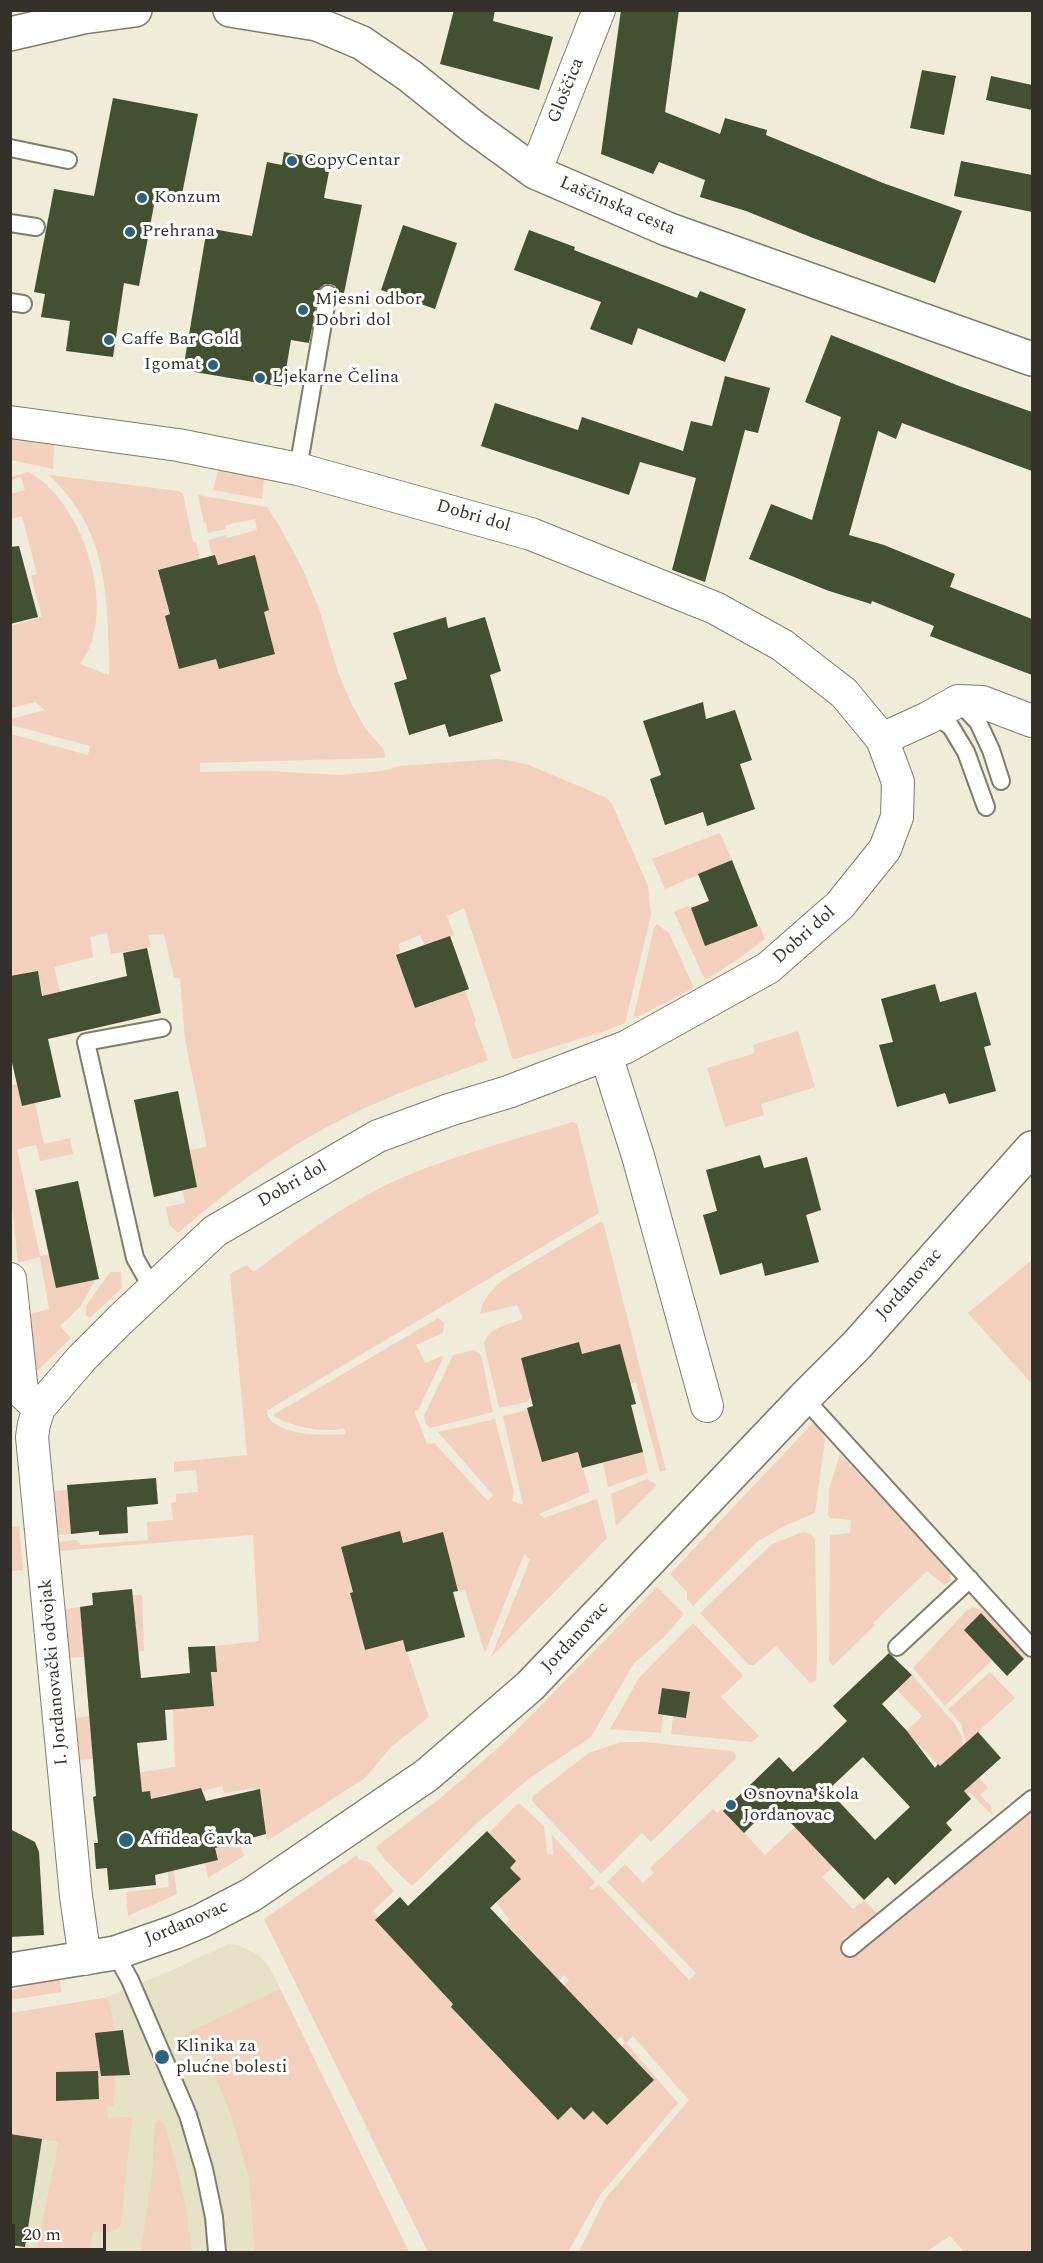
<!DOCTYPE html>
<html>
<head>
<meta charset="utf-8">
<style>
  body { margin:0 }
  #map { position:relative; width:1043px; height:2263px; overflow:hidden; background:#efecd9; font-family:Spectral,serif }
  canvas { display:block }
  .frame { position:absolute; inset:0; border:12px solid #33312a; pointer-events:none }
  .scale { position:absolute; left:12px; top:2224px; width:94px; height:27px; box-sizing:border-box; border:3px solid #33312a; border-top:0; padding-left:8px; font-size:18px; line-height:21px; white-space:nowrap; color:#33312a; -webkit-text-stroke:4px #fff; paint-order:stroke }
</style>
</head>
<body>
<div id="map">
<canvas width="1043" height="2263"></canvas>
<div class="frame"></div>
<div class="scale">20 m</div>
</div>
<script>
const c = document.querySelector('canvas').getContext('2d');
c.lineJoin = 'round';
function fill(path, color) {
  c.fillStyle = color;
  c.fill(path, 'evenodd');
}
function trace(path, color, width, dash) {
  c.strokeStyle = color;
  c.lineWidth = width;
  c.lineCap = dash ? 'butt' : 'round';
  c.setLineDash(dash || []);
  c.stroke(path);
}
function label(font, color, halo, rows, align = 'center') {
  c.font = font + ' Spectral,serif';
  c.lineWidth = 6;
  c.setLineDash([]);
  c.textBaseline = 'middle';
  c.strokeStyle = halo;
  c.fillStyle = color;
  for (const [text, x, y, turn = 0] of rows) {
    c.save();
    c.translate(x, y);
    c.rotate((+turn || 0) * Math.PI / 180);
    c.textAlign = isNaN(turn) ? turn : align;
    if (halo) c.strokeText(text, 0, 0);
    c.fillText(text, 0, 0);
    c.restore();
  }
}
const built = new Path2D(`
  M228,1944L238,1945L259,1955L270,1968L409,2252H11V2013L104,1998L170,1971Z`);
const green = new Path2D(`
  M10,438L51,442L54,447L53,469L11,460Z
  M219,467L264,478L262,499L213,490Z
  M28,472C83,500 120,613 80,664L109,675C110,660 108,644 108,629C105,566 96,520 49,475L179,491L183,494L193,542H196L200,559L158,570L168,607L183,611L165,616L179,669L216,659L219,669L275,654L266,618L251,615L269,610L255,555L218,565L215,555H212L208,540L226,535L227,538L257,530L255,519L225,525L226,529L208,533L206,523H204L198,495L267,507L280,527L304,572L319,609L338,672L351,703L365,728L384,750L385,757L382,758L200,763V772L268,771L340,775L382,771L399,766L497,759L513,761L529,765L607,798L612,804L648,886L651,915L625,1023L602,1032L515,1059L512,1058L499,1014L464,908L447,916L454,935L425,946L420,935L398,944L415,1008L465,990L476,1021L474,1022L488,1060C434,1080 378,1099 327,1127C273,1156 224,1193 178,1233L169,1224L166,1207L185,1203L183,1191L197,1187L190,1150L207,1147L185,1040L180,978H174L164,934L148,935L151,947L111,954L107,933L90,937L93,957L54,967L61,996L44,1000L38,971L11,976V734L88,755L90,746L11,725V719L45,710L35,702L11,708V626L42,617L31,576L37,574L22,516L11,519V494L25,490L21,477L11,480V477Z
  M720,833L732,860L665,889L652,859Z
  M687,906L691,908L705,945L758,926H760L765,939L737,960L705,980L674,912Z
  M657,924L669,933L694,988L633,1019L654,928Z
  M798,1031L815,1087L761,1104L764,1115L725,1127L707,1068L755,1053L753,1045Z
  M18,1084L22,1106L35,1103L44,1144L70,1138L73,1154L40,1161L36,1145L17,1149L40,1256L49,1254L96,1279L80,1307L60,1326L71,1338L35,1373L27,1315L49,1309L40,1257L18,1263L10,1185V1086Z
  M572,1122L577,1124L599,1213L268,1410L267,1414C275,1436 326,1436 346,1434L344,1428C328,1434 286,1426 273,1415L438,1318L444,1322L443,1333L416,1345L425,1363L442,1356L443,1358L418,1410L414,1411L427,1444L434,1443L488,1501L493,1495L438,1432L495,1419L514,1492L512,1501L523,1505L503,1416L528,1410L541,1461L578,1452L590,1492L539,1514L544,1518L597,1499L607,1538L491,1657L530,1560L524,1554L485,1653L465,1590L458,1591L443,1533L403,1543L399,1532L342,1547L352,1586L373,1587L350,1593L364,1650L403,1640L429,1717L391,1747L365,1778L267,1841L261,1791H256L255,1788L224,1793L222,1786L202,1791L201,1788L174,1794H163L177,1894L128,1916L126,1892L169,1887L166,1857L131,1793L130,1774L175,1767L173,1709L214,1706L212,1672H216L215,1646L259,1641L253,1535L60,1551L59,1542L76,1540L81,1545L148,1540L147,1522L173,1520L171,1503L176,1502V1494L198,1492L196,1470L174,1472V1462L247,1455L230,1274L247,1265L254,1272C295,1241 335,1211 380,1188C441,1158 508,1142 572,1122Z
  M600,1222H603L666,1470L660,1472L636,1382L630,1384L582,1354L579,1342L521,1358L531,1396L527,1402L499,1408L484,1344C487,1327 509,1325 523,1319L517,1305L480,1314C482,1299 493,1289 504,1279Z
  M1032,1260V1384L968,1313Z
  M110,1272H121L122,1288L90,1318L86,1315V1306Z
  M474,1350L481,1355L493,1412L430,1428L426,1424L424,1416L453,1355Z
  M813,1423L821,1428L825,1439L815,1513L784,1526L757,1542L693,1606L687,1599V1592L670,1574Z
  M643,1452L648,1473L608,1487L603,1463Z
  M840,1454L950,1572L951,1582L944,1585L927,1571L873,1623L875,1625L833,1666L829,1661L830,1535L850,1533L851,1520L830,1518L828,1515L829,1489Z
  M647,1479L657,1485L616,1526L611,1494Z
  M67,1490L71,1534L58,1535L54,1491Z
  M19,1526L23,1570L11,1571V1527Z
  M803,1532L811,1534L815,1539L817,1654L816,1681L810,1683L776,1646L754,1665H749L700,1613L772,1544Z
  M657,1587L684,1614L663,1638L634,1663L591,1737L531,1777L477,1823L412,1886L387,1862L376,1847L443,1796L509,1738Z
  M133,1595H142L144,1651L70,1658L65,1609L80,1607L84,1644L134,1606Z
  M973,1607L990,1614L1028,1655L1024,1659L981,1614L964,1630L992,1660L945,1706L913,1668L967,1610Z
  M693,1623L742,1674V1677L721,1697L759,1736L752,1742L671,1734L673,1716L686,1717L690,1692L662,1688L658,1714L663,1715L661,1733L610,1729L639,1678Z
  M990,1672L1015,1698L966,1743L961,1724L948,1709Z
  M912,1675L955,1724L962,1737L963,1752L968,1763L988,1788L980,1795L991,1806L992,1815L970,1793L967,1794L908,1734L907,1731L922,1716L897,1690Z
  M89,1716L93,1759L80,1760L76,1718Z
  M621,1742H643L732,1751L735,1753L736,1758L651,1842L642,1833L601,1874L532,1801L533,1796L589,1753Z
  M520,1804L544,1826L547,1853L553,1855L552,1835L595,1882L589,1888L591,1890L599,1885L689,1980L696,1973L607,1882L625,1864L643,1883L654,1873L650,1868L713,1809L717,1813L722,1809L765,1855L795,1827L833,1867L822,1877L853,1909L864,1900L878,1914L851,1935L843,1938L855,1953L1032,1806V2252H964L950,2236L926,2252H579L605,2199L689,2100L633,2036L626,2043L678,2103L600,2195L568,2252H428L264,1919L357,1855L359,1859L369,1862L394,1891L373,1911L453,2004L451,2007L558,2120L571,2107L584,2120L593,2111L653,2080L625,2049L591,2080L589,2078L625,2043L621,2036L610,2046L595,2018L566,1989L530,2018L569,1980L564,1975L553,1986L532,1964L538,1957L510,1928L475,1959L480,1949L510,1920L496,1902L510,1868L516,1861L489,1833L516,1805Z
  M239,1841L244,1856L208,1878L205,1863L218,1860L215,1847Z
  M60,1980L61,1992L11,2000V1991L31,1984Z
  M280,1989L409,2252H255L249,2178L231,2115L203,2046L188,2050L184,2040L185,2035L191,2031Z
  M104,1998L109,2001L115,2031L97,2034L115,2070L114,2106L107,2107L108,2118L132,2117L121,2224C115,2234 103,2232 93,2232L89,2252H36L59,2142L11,2134V2013Z
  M159,2120L163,2122C178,2164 187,2208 192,2252H141V2250L152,2175L155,2124Z`);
const building = new Path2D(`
  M454,10H495L493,21L553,37L539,90L440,64Z
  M621,10H679L665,112L720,134L725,118L767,130L766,135L883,183L962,211L935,283L813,238L746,211L700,197L705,180L659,162L653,174L601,154Z
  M922,70L956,76L944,135L910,128Z
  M991,76L1032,85V110L986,100Z
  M113,98L198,114L181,199L156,194L139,286L124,283L113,357L66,351L70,321L41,317L45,294L34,292L54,189L94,196Z
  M284,152L331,161L324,198L362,205L344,293L338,292L335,286L330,284H325L320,288L309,343L291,340L283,387L183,370L207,228L252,236L267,162L282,165Z
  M961,161L1032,175V212L954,196Z
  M403,225L457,243L435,309L381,290Z
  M529,230L575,247L574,250L697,298L700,291L746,309L725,362L638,328L632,345L590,329L601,302L514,270Z
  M831,335L959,386L1032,412V471L902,423L896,439L878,431L849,535L884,545L955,574L950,587L1032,619V675L930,636L934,626L872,601L871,604L829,591L749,559L771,504L812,520L841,417L805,402Z
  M725,376L770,388L758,433L745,430L705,582L672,570L696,478L640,462L629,495L481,446L495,403L578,430L582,417L683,451L691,421L712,426Z
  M19,546L38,617L10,624V547Z
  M215,555L218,565L255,555L269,610L264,612L275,654L219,669L216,659L179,669L165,616L170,614L158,570Z
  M446,617L448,628L485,617L501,671L490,675L503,721L449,737L445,724L409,735L394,683L407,679L393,633Z
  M703,702L706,719L735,710L752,760L740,764L755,809L707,826L703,812L665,825L650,779L661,775L643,721Z
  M732,860L758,926L705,946L691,908L709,901L698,874Z
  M450,936L469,989L415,1008L396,955Z
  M147,948L161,1013L48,1039L61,1097L22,1106L10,1054V976L38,971L42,996L127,976L123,953Z
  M935,984L940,1002L976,992L991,1045L984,1047L996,1091L949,1104L945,1093L897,1107L879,1045L893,1042L881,999Z
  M178,1091L197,1187L154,1197L134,1100Z
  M760,1155L764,1168L807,1157L821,1210L806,1215L819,1262L765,1276L762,1263L720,1275L703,1215L717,1211L706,1170Z
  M78,1181L99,1279L56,1288L35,1190Z
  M579,1342L582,1354L620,1344L636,1404L631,1405L643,1452L582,1468L578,1452L542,1462L527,1408L533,1406L521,1358Z
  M156,1478L158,1504L127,1507L128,1533L99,1535V1531L71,1534L67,1485Z
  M400,1531L403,1543L443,1532L458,1591L453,1592L465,1637L406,1652L403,1640L365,1650L350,1593L353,1592L341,1547Z
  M132,1589L141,1678L190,1673L188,1647L215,1646L217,1672H211L214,1706L165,1710L167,1740L137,1743L142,1792L150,1791L151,1799L201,1788L206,1801L260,1789L266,1834L215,1848L218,1860L155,1875L156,1885L109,1890L107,1868L96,1869L94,1843H98L93,1797L96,1796L80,1607L93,1605L92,1593Z
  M981,1613L1024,1659L1007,1676L964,1630Z
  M889,1653L912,1675L882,1704L907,1731L935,1768L938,1764L940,1766L978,1732L1001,1758L964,1791L971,1799L946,1823L952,1830L895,1885L888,1877L864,1900L773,1804L744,1833L723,1811L779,1757L793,1772L818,1749L847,1721L833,1706ZM863,1757L910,1807L875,1840L828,1790Z
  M662,1688L690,1692L686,1718L658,1714Z
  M10,1829L35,1842L39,1852L44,1935L10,1937Z
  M487,1831L516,1861L510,1868L521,1879L490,1908L654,2080L607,2125L593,2111L584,2120L571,2107L558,2120L451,2007L453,2004L375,1920L400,1897L408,1906Z
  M123,2030L130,2075L101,2076L95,2033Z
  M98,2071L99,2099L56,2101V2072Z
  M10,2134L42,2139L25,2247L10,2245Z`);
const lane = new Path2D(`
  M10,148L68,160
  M10,223L36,227
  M10,302L23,304
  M298,469L328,294
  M959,702L978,722L991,750L1001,781
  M933,714L951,727L966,752L986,807
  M152,1288L135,1258L86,1042L162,1028
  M804,1398L1032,1648
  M897,1647L970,1579
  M850,1948L1032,1799
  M115,1953L130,1980L188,2115L204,2169L214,2217L217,2252`);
const street = new Path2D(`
  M535,172L599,10
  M10,422L178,445L298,469L531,534L658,585L715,608L782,645L844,693L882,739L898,782L897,817L885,849L840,905L768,968L626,1047L508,1092L449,1110L378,1136L215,1231L121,1319L82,1358L39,1408
  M882,739L928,718L958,701L982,702L1032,721
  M606,1055L638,1156L707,1406
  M10,1279L22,1392L39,1408L34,1424L32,1437L76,1896L85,1959`);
const secondary = new Path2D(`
  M230,10L317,24L362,43L410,76L472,126L535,172L667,229L1032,359
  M10,34L83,17L135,10
  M10,1970L115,1953L175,1932L201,1921L251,1895L427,1775L530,1686L804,1398L857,1345L1032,1148`);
const markers = [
  [292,161,6,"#2a647d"],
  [142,198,6,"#2a647d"],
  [130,232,6,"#2a647d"],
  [303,310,6,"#2a647d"],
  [109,340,6,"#2a647d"],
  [213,365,6,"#2a647d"],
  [260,378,6,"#2a647d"],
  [731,1805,6,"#2a647d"],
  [126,1840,8,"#2a647d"],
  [162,2057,8,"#2a647d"]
];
const streetNames = [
  ["Gloščica",567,91,-68],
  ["Laščinska cesta",617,207,23],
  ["Dobri dol",473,517,16],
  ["Dobri dol",805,936,-42],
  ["Dobri dol",293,1185,-30],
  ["Jordanovac",910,1285,-48],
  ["Jordanovac",576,1638,-47],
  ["I. Jordanovački odvojak",55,1672,-95],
  ["Jordanovac",187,1924,-23]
];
const poiNames = [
  ["CopyCentar",304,161],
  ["Konzum",154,198],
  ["Prehrana",142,232],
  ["Mjesni odbor",315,300],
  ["Dobri dol",315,321],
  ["Caffe Bar Gold",121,340],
  ["Igomat",201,365,"right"],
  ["Ljekarne Čelina",272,378],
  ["Osnovna škola",743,1795],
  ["Jordanovac",743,1816],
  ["Affidea Čavka",140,1840],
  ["Klinika za",176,2047],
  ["plućne bolesti",176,2068]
];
fill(built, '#e6e2c7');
fill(green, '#f4d0be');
fill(building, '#445032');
trace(lane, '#7f7d6b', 20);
trace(street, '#7f7d6b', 34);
trace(secondary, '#7f7d6b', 36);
trace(lane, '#fff', 16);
trace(street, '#fff', 32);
trace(secondary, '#fff', 33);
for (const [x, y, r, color] of markers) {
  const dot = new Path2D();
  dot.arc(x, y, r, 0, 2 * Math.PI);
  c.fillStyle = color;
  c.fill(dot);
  trace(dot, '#fff', 2);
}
label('18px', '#33312a', '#fff', streetNames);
label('18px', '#33312a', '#fff', poiNames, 'left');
</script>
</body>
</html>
